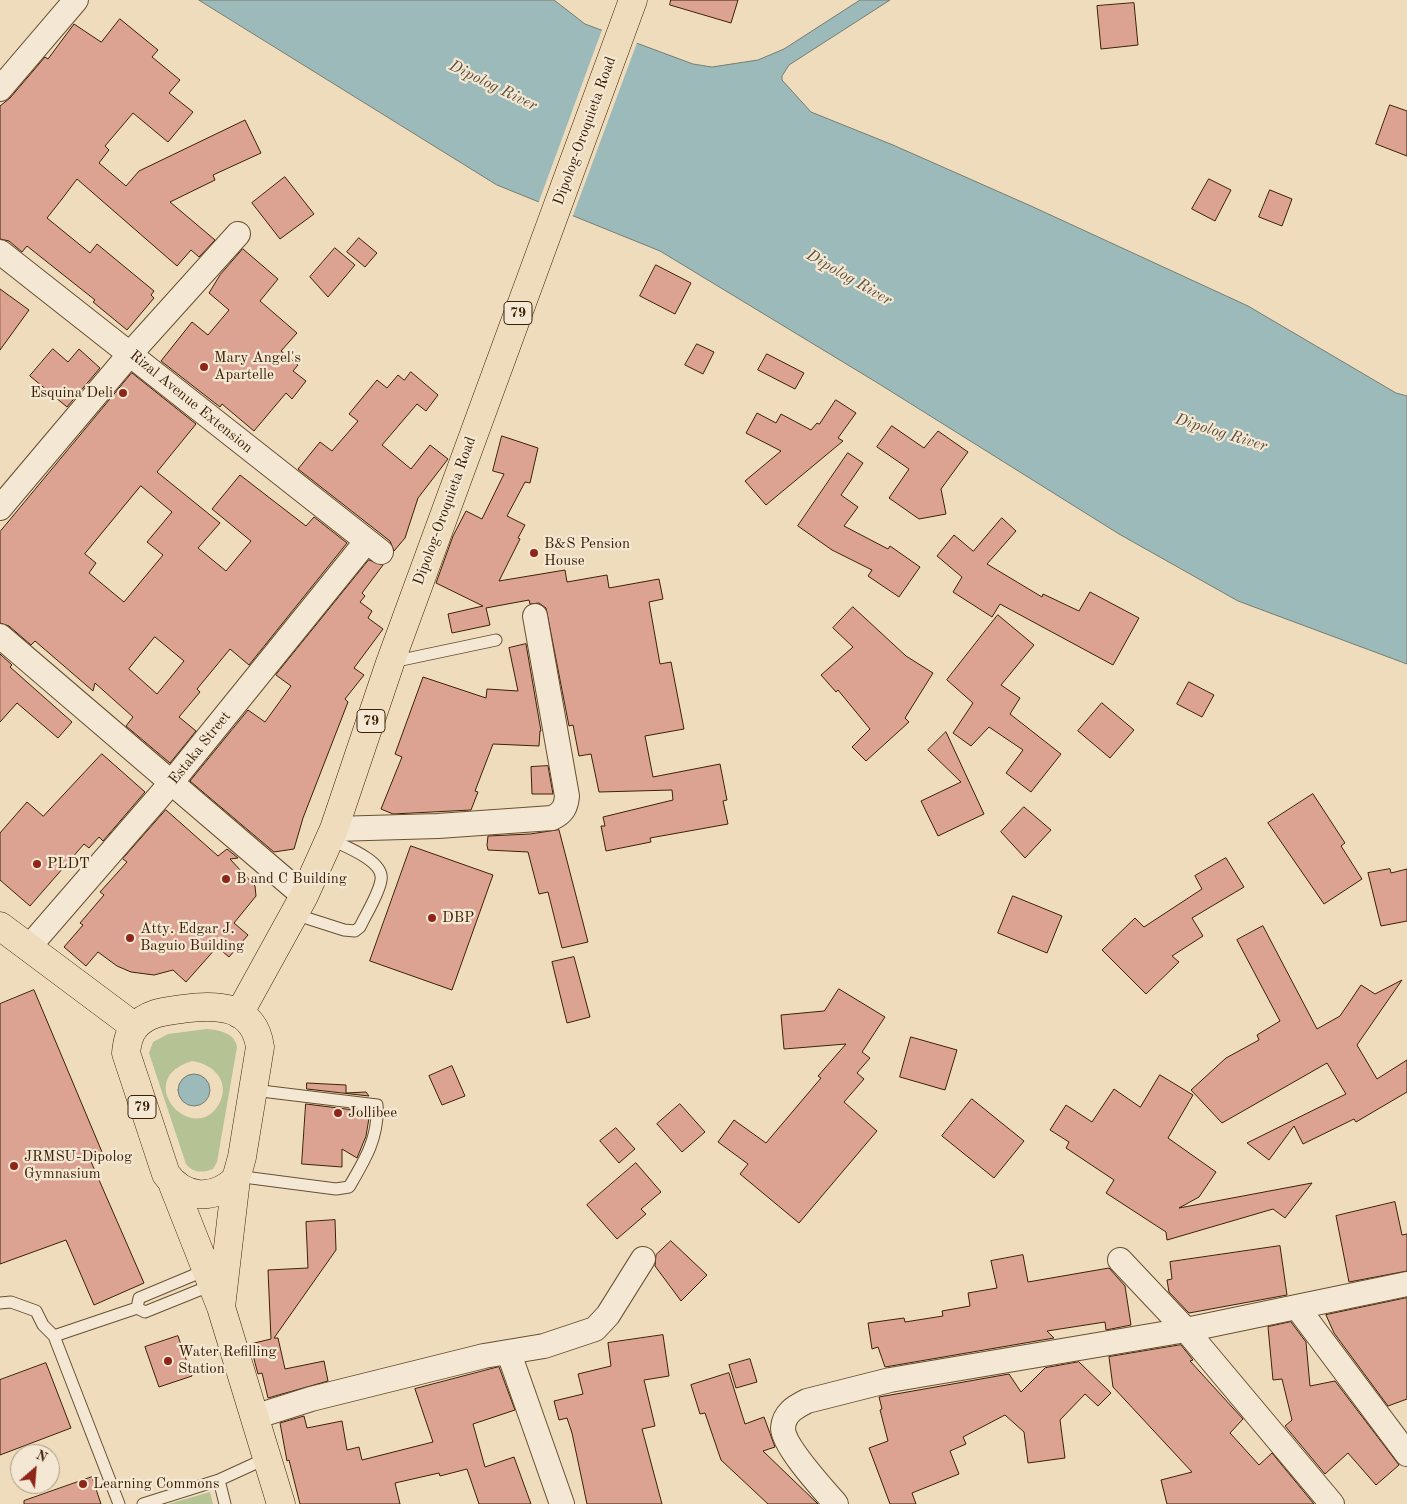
<!DOCTYPE html>
<html>
<head>
<meta charset="utf-8">
<style>
  body { margin:0 }
  #map { position:relative; width:1407px; height:1504px; overflow:hidden; background:#eedcbd; font-family:"Old Standard TT",serif }
  canvas { display:block }
  .north { position:absolute; left:10px; top:1444px; width:50px; height:50px; box-sizing:border-box; background:#f4e8d4; border:1px solid #ab9881; border-radius:50%; rotate:27deg; font-size:14px; font-weight:700; line-height:20px; text-align:center; color:#3d2104 }
  .north::after { content:''; display:block; margin:auto; width:18px; height:22px; background:#8f2418; clip-path:polygon(50% 0,100% 100%,50% 72%,0 100%) }
</style>
</head>
<body>
<div id="map">
<canvas width="1407" height="1504"></canvas>
<div class="north">N</div>
</div>
<script>
const c = document.querySelector('canvas').getContext('2d');
c.lineJoin = 'round';
function fill(path, color) {
  c.fillStyle = color;
  c.fill(path, 'evenodd');
}
function trace(path, color, width, dash) {
  c.strokeStyle = color;
  c.lineWidth = width;
  c.lineCap = dash ? 'butt' : 'round';
  c.setLineDash(dash || []);
  c.stroke(path);
}
function label(font, color, halo, rows, align = 'center') {
  c.font = font + ' "Old Standard TT",serif';
  c.lineWidth = 4.5;
  c.setLineDash([]);
  c.textBaseline = 'middle';
  c.strokeStyle = halo;
  c.fillStyle = color;
  for (const [text, x, y, turn = 0] of rows) {
    c.save();
    c.translate(x, y);
    c.rotate((+turn || 0) * Math.PI / 180);
    c.textAlign = isNaN(turn) ? turn : align;
    if (halo) c.strokeText(text, 0, 0);
    c.fillText(text, 0, 0);
    c.restore();
  }
}
const green = new Path2D(`
  M207,1029C219,1030 235,1033 237,1047L217,1162L213,1169C203,1173 193,1173 186,1164L149,1053L153,1042L168,1034ZM192,1061C214,1064 231,1082 219,1104C194,1148 130,1080 192,1061Z
  M210,1492L213,1504H168Z`);
const water = new Path2D(`
  M199,0H554L585,24L693,64L712,67L758,60L784,49L860,0H890L789,65L782,76V80L811,112L893,145L1031,206L1248,306L1396,393L1407,396V664L1238,601L1119,534L876,382L660,251L497,185Z
  M178 1090a16 16 0 1 1 32 0a16 16 0 1 1-32 0Z`);
const pier = new Path2D(`
  M603,27L638,40L572,218L538,204Z`);
const building = new Path2D(`
  M671,0H738L731,23L670,5Z
  M1134,3L1138,45L1101,49L1097,6Z
  M120,19L158,50L152,57L180,80L169,93L193,112L168,142L133,113L105,146L109,150L99,163L126,186L139,171L245,120L261,153L213,175L215,180L170,202L215,240L199,257L191,250L177,266L77,179L62,199L47,218L90,253L97,244L154,291L151,295L154,298L127,330L93,302L95,300L27,246L22,252L9,241L0,239V106L10,98L45,57L48,59L74,24L101,42Z
  M1390,105L1407,111V156L1376,144Z
  M285,177L314,214L280,239L252,203Z
  M1209,179L1231,190L1215,221L1192,209Z
  M1270,190L1292,199L1282,226L1259,217Z
  M359,238L377,253L365,267L347,252Z
  M335,248L355,265L328,297L310,277Z
  M243,249L278,279L260,301L297,333L281,351L298,365L293,371L306,381L292,399L286,393L254,431L222,404L220,407L161,361L192,322L208,335L229,310L209,293L220,275Z
  M656,265L691,283L675,314L640,296Z
  M0,289L29,310L0,350Z
  M697,344L714,352L703,374L685,365Z
  M53,349L68,362L79,349L100,368L67,407L30,376Z
  M767,354L804,373L795,389L758,370Z
  M411,372L438,395L426,411L417,404L382,445L411,469L430,445L448,459L418,498L405,538L394,551L390,541L298,469L320,442L332,451L358,421L349,414L377,380L387,388L398,375L404,380Z
  M132,373L196,424L157,472L220,523L198,548L226,571L251,541L212,509L240,475L306,526L314,517L347,543L249,665L230,649L197,689L200,692L179,717L196,731L170,763L126,726L133,717L95,683L93,691L35,641L31,645L9,626L0,623V532ZM141,486L172,512L147,542L163,555L124,602L89,573L96,563L85,554ZM155,637L184,661L157,694L129,669Z
  M836,400L856,413L838,438L843,441L766,505L745,481L781,451L746,433L757,413L776,423L781,414L811,430L817,423L819,424Z
  M892,426L924,448L938,431L968,452L941,489L946,514L919,519L889,498L909,469L877,447Z
  M502,436L538,448L530,483L525,482L507,516L525,525L518,538L520,539L499,581L565,570L567,582L607,575L609,588L659,579L663,599L649,602L660,664L671,662L684,729L645,736L653,777L720,764L727,800L723,801L728,824L650,838L651,842L606,851L601,826H605L603,817L673,800L672,790L599,792L591,754L579,756L573,725L569,726L546,608L539,603L530,604L529,600L486,608L490,625L452,633L448,614L483,606L436,583L453,536L466,511L482,519L504,474L493,471Z
  M848,453L863,463L841,495L858,507L844,526L888,549L890,546L920,567L899,597L868,576L872,570L832,550L798,526Z
  M1002,518L1016,531L987,564L1042,597L1043,594L1079,611L1090,592L1139,618L1113,665L1000,604L992,617L953,592L962,577L937,556L954,535L973,551Z
  M369,560L383,565L362,593L365,596L360,602L372,611L368,618L383,629L354,668L364,675L345,699L348,702L303,818L294,849L274,852L190,781L248,710L265,722L291,686L276,675Z
  M853,607L906,656L933,673L905,718L909,722L866,761L852,747L870,729L838,690L836,692L821,675L853,647L833,628Z
  M998,615L1034,645L1001,685L1020,698L1010,714L1061,754L1031,792L1006,773L1023,750L989,727L971,746L953,733L973,703L947,680Z
  M526,644L541,731H540L539,746L493,744L475,791L478,792L471,810L393,814L381,809L402,757L395,754L423,677L486,698L487,689L518,691L509,648Z
  M0,654L12,665L10,667L72,722L58,738L17,703L0,722Z
  M1189,682L1214,695L1202,717L1177,704Z
  M1102,703L1134,730L1110,758L1078,731Z
  M946,732L984,814L938,836L921,801L961,782L928,750Z
  M102,754L145,792L103,841L99,837L89,848L84,844L30,906L0,880V833L27,802L43,816Z
  M548,766L553,794H532L531,767Z
  M1313,794L1345,843L1341,846L1362,879L1324,904L1268,823Z
  M1024,807L1051,830L1025,858L1001,832Z
  M166,810L218,856L227,849L238,858L230,859L255,886L256,896L234,923L248,935L229,957L217,947L186,982L173,970L154,975L131,972L117,966L98,952L86,966L64,947L83,925L80,923L104,895L100,892L127,862L123,859Z
  M559,830L588,942L562,948L548,892L539,894L528,852L488,850L487,845L488,836L530,834Z
  M411,846L493,875L452,990L370,961Z
  M1226,858L1244,887L1192,918L1203,936L1172,956L1179,962L1146,994L1102,950L1135,918L1144,927L1202,889L1195,876Z
  M1390,869L1391,873L1407,869V921L1381,926L1368,873Z
  M1013,896L1062,916L1047,953L998,933Z
  M1263,926L1317,1029L1340,1016L1361,985L1375,994L1402,980L1357,1045L1377,1079L1407,1060V1092L1356,1122L1354,1119L1303,1144L1294,1126L1269,1160L1247,1143L1346,1094L1327,1063L1222,1123L1191,1090L1226,1058L1259,1040L1257,1035L1280,1021L1237,940Z
  M574,957L590,1017L567,1023L552,962Z
  M839,989L885,1017L862,1052L870,1058L857,1073L864,1079L844,1102L877,1131L799,1223L740,1174L748,1164L718,1142L734,1120L766,1143L821,1078L818,1076L846,1044L784,1049L781,1015L824,1011Z
  M34,990L102,1152L89,1157L144,1283L94,1305L66,1240L0,1264V1004Z
  M911,1037L957,1050L945,1090L900,1077Z
  M452,1066L465,1096L442,1105L429,1076Z
  M1160,1075L1193,1095L1168,1138L1216,1172L1199,1197L1179,1208L1312,1183L1285,1218L1273,1209L1167,1240L1166,1232L1106,1193L1114,1180L1066,1148L1069,1142L1050,1130L1066,1105L1092,1122L1114,1089L1140,1107Z
  M307,1083L346,1085V1093L366,1092L369,1096L307,1089Z
  M972,1099L1024,1141L994,1178L942,1136Z
  M306,1104L370,1112L366,1136L357,1158L342,1149V1167L302,1164Z
  M680,1104L705,1132L682,1152L657,1124Z
  M616,1128L635,1149L619,1163L600,1141Z
  M636,1163L661,1192L641,1209L646,1214L617,1239L587,1205Z
  M1395,1202L1402,1235L1407,1234V1271L1349,1282L1336,1216Z
  M335,1220L336,1250L274,1338H278L285,1369L324,1361L328,1381L268,1398L262,1373L258,1374L250,1344L271,1339L268,1270L308,1268L306,1222Z
  M671,1241L707,1275L681,1301L655,1266L656,1255Z
  M1280,1246L1287,1295L1189,1313L1169,1292L1167,1280L1172,1279L1170,1262Z
  M1023,1255L1028,1282L1109,1268L1125,1286L1131,1325L1106,1330L1105,1322L1047,1331L1054,1338L885,1367L878,1347L872,1349L868,1323L904,1318L905,1322L943,1316L942,1311L970,1306L968,1293L997,1288L991,1261Z
  M1407,1298V1399L1388,1406L1334,1333L1326,1315Z
  M1291,1322L1306,1342L1310,1386L1335,1381L1399,1465L1376,1485L1348,1453L1325,1474L1285,1426L1292,1420L1282,1379L1273,1380L1268,1327Z
  M663,1335L669,1376L644,1380L655,1426L642,1429L662,1504H587L572,1433L567,1418L559,1420L554,1401L583,1394L578,1374L611,1366L608,1343Z
  M178,1336L192,1376L159,1387L145,1347Z
  M1181,1345L1193,1360L1190,1361L1243,1419L1230,1433L1259,1465L1272,1453L1314,1504H1167L1161,1480L1192,1472L1113,1387L1109,1357Z
  M750,1359L757,1382L736,1388L729,1365Z
  M1079,1362L1111,1393L1098,1406L1085,1394L1060,1420L1065,1458L1028,1463L1024,1432L1005,1415L963,1437L966,1444L950,1451L959,1474L912,1493L916,1504H890L869,1448L888,1441L880,1410L882,1409L879,1397L1009,1374L1021,1392L1045,1368Z
  M46,1363L71,1428L0,1455V1380Z
  M499,1367L515,1410L473,1424L485,1467L514,1457L531,1504H479L467,1469L440,1476L439,1473L395,1483L400,1504H300L289,1460L287,1461L280,1423L304,1416L307,1428L342,1421L347,1450L359,1447L362,1460L433,1442L415,1389Z
  M729,1373L745,1424L764,1417L775,1447L763,1451L818,1504H768L721,1460L705,1413L700,1414L691,1385Z
  M92,1477L101,1504H24V1501Z`);
const lane = new Path2D(`
  M392,662L496,640
  M294,914L344,930L355,931L360,927C366,914 379,894 381,880C385,861 344,846 330,839
  M236,1176L336,1189L349,1187C365,1160 379,1137 377,1105L253,1090
  M0,1303L11,1302L36,1311L43,1325L54,1336L137,1308L145,1312L212,1285
  M137,1308L139,1298L206,1270
  M54,1336L119,1504
  M219,1480L225,1504
  M143,1504L219,1480L267,1458`);
const street = new Path2D(`
  M0,89L76,0
  M0,252L381,552
  M0,508L130,354L238,234
  M0,636L304,896
  M334,829L438,826L552,818C563,813 566,807 567,796L535,616
  M28,948L171,783L366,542
  M1120,1260L1186,1330L1332,1504
  M1297,1307L1407,1454
  M507,1353L511,1359L562,1504
  M254,1417L311,1399L484,1356L544,1346L595,1329L608,1315L643,1259
  M836,1504C824,1490 783,1446 783,1428C784,1413 795,1407 807,1401L890,1380L1186,1330L1407,1284`);
const primary = new Path2D(`
  M0,926L135,1027`);
const highway = new Path2D(`
  M239,1014L304,896L334,829L390,663L633,0
  M173,1185L221,1307L281,1504
  M221,1307L236,1179L242,1157L260,1047C254,1005 217,1004 182,1009C165,1011 146,1013 134,1028C128,1036 127,1044 126,1053L166,1174C184,1199 214,1201 236,1179`);
const markers = [
  [204,367,5,"#8f2418"],
  [123,393,5,"#8f2418"],
  [534,553,5,"#8f2418"],
  [37,864,5,"#8f2418"],
  [226,879,5,"#8f2418"],
  [432,918,5,"#8f2418"],
  [130,938,5,"#8f2418"],
  [338,1113,5,"#8f2418"],
  [14,1166,5,"#8f2418"],
  [168,1361,5,"#8f2418"],
  [83,1484,5,"#8f2418"]
];
const shields = [
  [518,313,28],
  [371,721,28],
  [142,1107,28]
];
const shieldNames = [
  ["79",518,313],
  ["79",371,721],
  ["79",142,1107]
];
const streetNames = [
  ["Dipolog-Oroquieta Road",585,131,-70],
  ["Rizal Avenue Extension",191,402,39],
  ["Dipolog-Oroquieta Road",445,511,-70],
  ["Estaka Street",200,748,-51]
];
const poiNames = [
  ["Mary Angel's",214,358],
  ["Apartelle",214,375],
  ["Esquina Deli",113,393,"right"],
  ["B&S Pension",544,544],
  ["House",544,561],
  ["PLDT",47,864],
  ["B and C Building",236,879],
  ["DBP",442,918],
  ["Atty. Edgar J.",140,929],
  ["Baguio Building",140,946],
  ["Jollibee",348,1113],
  ["JRMSU-Dipolog",24,1157],
  ["Gymnasium",24,1174],
  ["Water Refilling",178,1352],
  ["Station",178,1369],
  ["Learning Commons",93,1484]
];
const waterNames = [
  ["Dipolog River",493,86,26],
  ["Dipolog River",849,278,30],
  ["Dipolog River",1221,433,17]
];
fill(green, '#b4c294');
fill(water, '#9cbab9');
trace(water, '#767d71', 1);
fill(pier, '#eedcbd');
fill(building, '#dda392');
trace(building, '#3d2104', 1);
trace(lane, '#695032', 13);
trace(street, '#695032', 26);
trace(primary, '#3d2104', 29);
trace(highway, '#3d2104', 29);
trace(lane, '#f4e8d4', 11);
trace(street, '#f4e8d4', 24);
trace(primary, '#eedcbd', 28);
trace(highway, '#eedcbd', 28);
for (const [x, y, r, color] of markers) {
  const dot = new Path2D();
  dot.arc(x, y, r, 0, 2 * Math.PI);
  c.fillStyle = color;
  c.fill(dot);
  trace(dot, '#f4e8d4', 2);
}
for (const [x, y, w] of shields) {
  const box = new Path2D();
  box.roundRect(x - w / 2, y - 11.5, w, 23, 4);
  c.fillStyle = '#f4e8d4';
  c.fill(box);
  trace(box, '#3d2104', 1);
}
label('bold 14px', '#3d2104', null, shieldNames);
label('15px', '#3d2104', '#f4e8d4', streetNames);
label('15px', '#3d2104', '#f4e8d4', poiNames, 'left');
label('italic 16px', '#5a4f3a', '#f4e8d4', waterNames);
</script>
</body>
</html>
